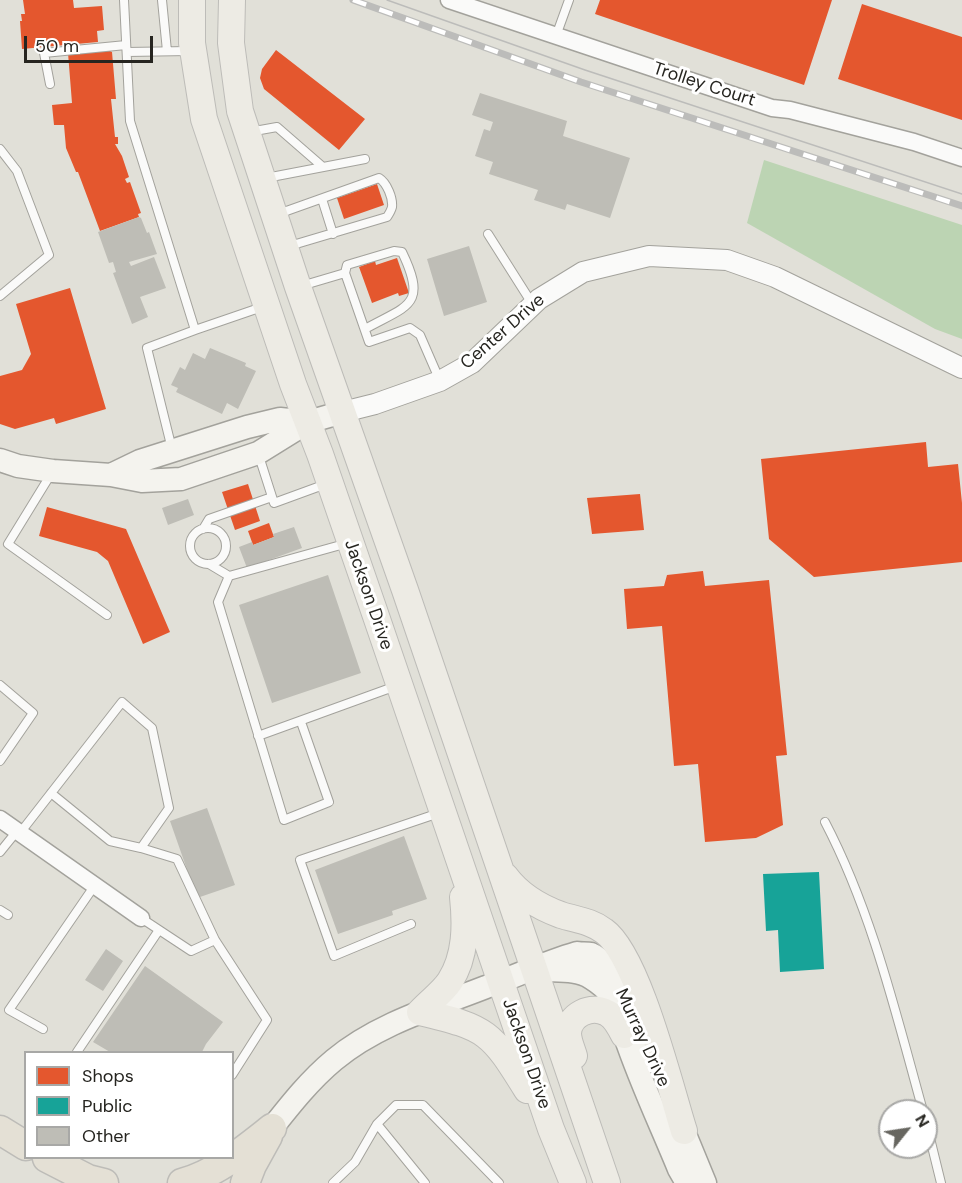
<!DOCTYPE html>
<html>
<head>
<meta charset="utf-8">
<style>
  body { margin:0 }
  #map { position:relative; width:962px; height:1183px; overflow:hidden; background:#e1e0d8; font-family:"DM Sans",sans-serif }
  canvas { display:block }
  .legend { position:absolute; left:24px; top:1051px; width:210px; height:108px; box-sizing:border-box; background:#fff; border:2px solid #a8a8a6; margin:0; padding:8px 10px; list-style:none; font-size:18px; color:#262520 }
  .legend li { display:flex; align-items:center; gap:12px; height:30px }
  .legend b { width:30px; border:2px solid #a8a8a6 }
  .north { position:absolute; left:878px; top:1099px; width:60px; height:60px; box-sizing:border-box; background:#fff; border:2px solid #a8a8a6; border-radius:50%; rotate:60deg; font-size:16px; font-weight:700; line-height:24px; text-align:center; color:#262520 }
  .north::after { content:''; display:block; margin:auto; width:21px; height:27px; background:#676660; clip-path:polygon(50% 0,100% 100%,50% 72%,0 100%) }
  .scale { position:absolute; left:24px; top:36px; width:129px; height:27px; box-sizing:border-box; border:3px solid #262520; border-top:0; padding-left:8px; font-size:18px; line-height:21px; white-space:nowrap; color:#262520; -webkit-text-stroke:4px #fff; paint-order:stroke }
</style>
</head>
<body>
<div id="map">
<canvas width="962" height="1183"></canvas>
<ul class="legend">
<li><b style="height:16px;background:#e4572e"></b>Shops</li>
<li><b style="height:16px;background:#17a398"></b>Public</li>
<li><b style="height:16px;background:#bebdb6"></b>Other</li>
</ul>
<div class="north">N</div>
<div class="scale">50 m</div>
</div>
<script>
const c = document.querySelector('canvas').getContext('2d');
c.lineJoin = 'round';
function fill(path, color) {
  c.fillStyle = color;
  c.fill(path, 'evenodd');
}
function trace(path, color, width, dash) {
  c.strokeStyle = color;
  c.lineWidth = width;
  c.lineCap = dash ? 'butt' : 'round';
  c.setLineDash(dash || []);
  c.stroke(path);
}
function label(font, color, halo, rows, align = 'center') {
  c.font = font + ' "DM Sans",sans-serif';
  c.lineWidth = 6;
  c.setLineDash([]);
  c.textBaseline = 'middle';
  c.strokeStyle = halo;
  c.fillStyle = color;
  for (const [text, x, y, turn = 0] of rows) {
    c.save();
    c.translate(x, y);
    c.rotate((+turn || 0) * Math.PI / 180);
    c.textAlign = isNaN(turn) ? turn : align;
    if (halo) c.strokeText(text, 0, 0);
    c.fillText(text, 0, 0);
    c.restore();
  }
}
const green = new Path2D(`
  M764,160L962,225V339L935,329L747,223Z`);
const shops = new Path2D(`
  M23,0H73L74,8L102,6L104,30L97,31L98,42L22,49L20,21H22L21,14H25Z
  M600,0H832L804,85L595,14Z
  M862,4L962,37V120L838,79Z
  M108,50L112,52L116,99H111L115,137H118V144H115L122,156L129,177L125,179L127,183L130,182L141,213L138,214L139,217L100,231L78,172H76L66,148L64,125H54L52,105L72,103L68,53Z
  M276,50L365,119L339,150L264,89L260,78L262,69Z
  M377,184L384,205L344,219L337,198Z
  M397,258L409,293L399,296L398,293L372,303L359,267L375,261L376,265Z
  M70,288L106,409L56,424L54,418L15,429L0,424V376L22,370L31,354L16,304Z
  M926,442L928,467L958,464L962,503V562L814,577L769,539L761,459Z
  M248,484L260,521L235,530L222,492Z
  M640,494L644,530L592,534L587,498Z
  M47,507L126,529L170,632L143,644L108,561L97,552L39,536Z
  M269,523L274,537L253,545L248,531Z
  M703,571L705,586L769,580L787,755L776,756L783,825L756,838L705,842L698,764L674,766L662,626L627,629L624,589L664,586L667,575Z`);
const public = new Path2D(`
  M819,872L824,969L780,972L778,930L766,931L763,874Z`);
const building = new Path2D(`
  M480,93L567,121L563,136L630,158L610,218L567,204L565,210L534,200L538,190L489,174L493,162L475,156L484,129L490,131L493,122L472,115Z
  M139,217L141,218L147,233L149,232L157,254L129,262L131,266L154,257L166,288L140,297L148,317L132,324L113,273L116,272L113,262L109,263L98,232Z
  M469,246L487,302L444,316L427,259Z
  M210,348L246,363L245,366L256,371L238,409L227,403L222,414L176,392L178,388L171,385L180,367L185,370L193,353L205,359Z
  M188,499L194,515L168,525L162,508Z
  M294,527L302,548L247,568L239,547L252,542L253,545L274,537L273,534Z
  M328,575L361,673L272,703L239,605Z
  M207,808L235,885L197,898L170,821Z
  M404,836L427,899L392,911L393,915L338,934L315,870Z
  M106,949L123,961L103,991L85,980Z
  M145,966L223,1022L206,1044L202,1052H110L93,1042Z`);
const service = new Path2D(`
  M124,0L130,121L195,330L265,306
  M162,0L167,51
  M556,36L569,0
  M127,52L189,51
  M50,84L44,53L126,45
  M249,132L277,127L323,167
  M0,149L17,171L49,255L0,296
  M266,178L365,159
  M322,199L333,234
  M278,214L379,178C387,183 393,198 392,207C391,211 389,214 387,217L286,247
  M488,234L533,305
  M345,273L347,265L394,251L402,252C428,306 408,305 365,329
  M301,286L345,273L369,342L410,328L420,335L440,381
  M172,449L147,348L195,330
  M258,453L274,503L326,484
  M51,474L8,544L107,615
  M190 546a18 18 0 1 1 36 0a18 18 0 1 1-36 0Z
  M203,529L209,519L272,497
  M209,564L229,576L348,543
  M229,576L218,602L284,820L329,802L301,722
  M0,685L33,713L0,761
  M258,736L396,686
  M825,822C872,912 896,1014 923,1111
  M20,833L122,702L152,728L169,808L141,848L110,841L51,793
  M141,848L177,859L215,940L267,1020L232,1075
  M0,852L17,831
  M0,910L8,915
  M141,918L191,951L215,940
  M411,924L334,956L300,860L439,813
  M43,1029L9,1010L95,885
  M77,1052L159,930
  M926,1122L941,1183
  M377,1124L425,1183
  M333,1183L355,1162L377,1124L396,1105H423L499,1183`);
const minor = new Path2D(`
  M449,0L772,108L790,110L914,142L962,158
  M0,819L141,918`);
const tertiary = new Path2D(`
  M343,412L375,404L440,381L472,363L539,299L583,272L649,256L727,260L775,277L962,368`);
const secondary = new Path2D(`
  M0,460L18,466L53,471L111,475L142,481L181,479L258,453L308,422L343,412
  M111,475L140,461L247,427L280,419L308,422
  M542,970C558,971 578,969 591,978C599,983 607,989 612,997C620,1010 620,1022 625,1036C640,1081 661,1125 679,1169L687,1183
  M677,1115L705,1183
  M272,1128C291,1104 310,1080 334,1060C377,1024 435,1007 486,987C516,976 546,962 577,953C581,954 587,953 591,954C613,963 638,1024 648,1046`);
const primary = new Path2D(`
  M192,0V43L204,119L293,384L320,454L378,622L551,1129L573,1183
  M232,0L231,43L240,111L298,287L405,590L607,1183
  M505,876C519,895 539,907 561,915C577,920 591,921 604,931C638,955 670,1087 684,1131
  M463,897C466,925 466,956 450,981C443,992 429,1002 420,1012C488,1028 491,1032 527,1090
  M574,1056C572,1049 568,1041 568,1033C569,1015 591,1004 607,1013C615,1017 620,1027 624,1035`);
const motorway = new Path2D(`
  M0,1130L26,1146
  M47,1158L88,1179L104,1183
  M182,1183C217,1173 244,1150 272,1128
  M245,1183L252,1165L268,1136`);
const tram = new Path2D(`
  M387,0L585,70L962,194`);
const rail = new Path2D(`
  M353,0L581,82L962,206`);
const streetNames = [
  ["Trolley Court",704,85,18],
  ["Center Drive",503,332,-41],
  ["Jackson Drive",368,595,71],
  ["Murray Drive",642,1038,65],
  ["Jackson Drive",526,1054,71]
];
fill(green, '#bcd4b3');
fill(shops, '#e4572e');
fill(public, '#17a398');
fill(building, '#bebdb6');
trace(service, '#a3a29c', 10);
trace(minor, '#a3a29c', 19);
trace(tertiary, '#a3a29c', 22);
trace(secondary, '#a3a29c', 25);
trace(primary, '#bdbcb8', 28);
trace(motorway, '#bdbcb8', 31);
trace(service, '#fafaf9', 8);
trace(minor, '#fafaf9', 16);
trace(tertiary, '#fafaf9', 20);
trace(secondary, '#f4f3ee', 22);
trace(primary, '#edebe4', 26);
trace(motorway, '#e4e0d5', 28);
trace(tram, '#bcbcba', 1.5);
trace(rail, '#bcbcba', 7);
trace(rail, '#fff', 4.5, [14]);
label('18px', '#262520', '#fff', streetNames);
</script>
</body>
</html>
